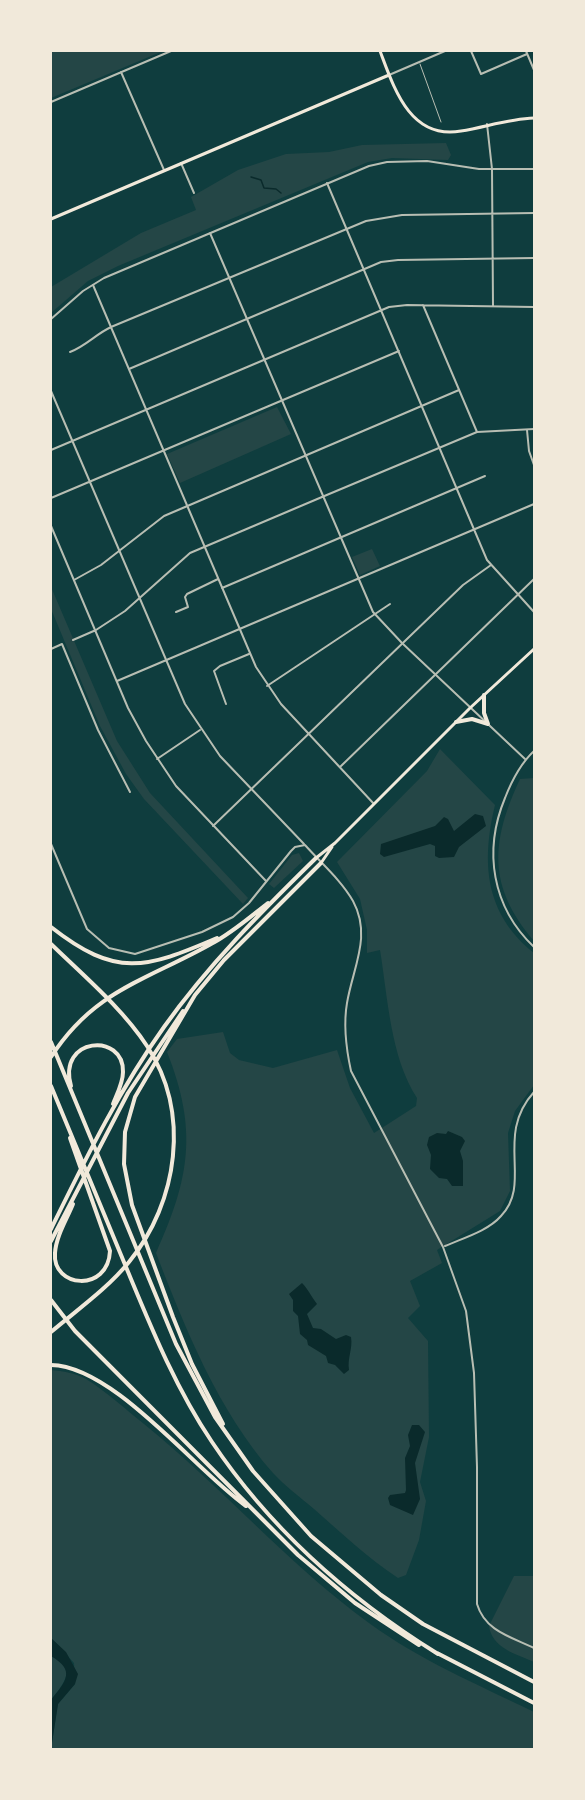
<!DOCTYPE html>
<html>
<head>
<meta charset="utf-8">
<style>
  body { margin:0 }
  #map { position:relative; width:585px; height:1800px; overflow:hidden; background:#0f3d3e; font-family:Signika,sans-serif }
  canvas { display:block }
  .frame { position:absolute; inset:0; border:52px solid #f1e9da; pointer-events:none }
</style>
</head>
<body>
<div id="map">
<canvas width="585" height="1800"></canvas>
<div class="frame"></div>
</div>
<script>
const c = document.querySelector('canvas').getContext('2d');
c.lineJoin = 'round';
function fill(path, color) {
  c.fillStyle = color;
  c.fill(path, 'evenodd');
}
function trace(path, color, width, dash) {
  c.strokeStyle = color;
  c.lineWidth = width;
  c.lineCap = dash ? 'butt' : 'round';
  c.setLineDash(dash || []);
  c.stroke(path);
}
const green = new Path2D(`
  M51,51H163L51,98Z
  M446,143L451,155L448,160L392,158L368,162L118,266L88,281L51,313V287L141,233L196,210L191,197L238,170L286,154L329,152L362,145Z
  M277,407L291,434L180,483L167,454Z
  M372,549L380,566L360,575L352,557Z
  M51,587L117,741L150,793L248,898L243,904L144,799L126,774L100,726L51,609Z
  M440,749L495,805C481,863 485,914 534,953V1085L515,1111L508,1133L510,1191L500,1211L437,1250L442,1263L410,1281L420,1306L408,1318L428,1341L429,1437L420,1482L426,1501L419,1540L406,1575L398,1578C368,1558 341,1533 314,1509C300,1497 285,1486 273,1473C218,1411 185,1328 156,1253C190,1178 198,1130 167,1052L177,1039L223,1032L230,1053L239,1060L273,1068L337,1050L350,1088L374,1133L416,1106L417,1098C390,1056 388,998 380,950L367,953V930L360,899L337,862L427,771Z
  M534,778V941C487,886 491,841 520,779Z
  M299,853L303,861L274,888L269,884L292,855Z
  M51,1370C63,1371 75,1373 86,1379C107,1392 125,1409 144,1424C222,1487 288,1564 369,1623C421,1661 477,1684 534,1712V1749H51L58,1704L75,1684L74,1663L51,1638Z
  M514,1576H534V1662C516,1654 492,1648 489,1626Z
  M51,1656C78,1668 64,1683 51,1700Z`);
const water = new Path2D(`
  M475,814L483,816L486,826L459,847L454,857L439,858L435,856V846L430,844L384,857L380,854L381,844L435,826L444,817L448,819L454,831Z
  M448,1131L462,1137L465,1141L460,1151L463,1161V1186H452L447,1179L439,1178L430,1169L431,1155L427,1145L429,1137L437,1133L446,1134Z
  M302,1283C308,1289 311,1296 317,1304L307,1314L313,1328L321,1329L336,1339L346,1335L351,1337C353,1349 347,1358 349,1370L344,1374L335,1365L328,1363L326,1356L308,1345L307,1340L300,1334L298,1316L293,1311V1300L289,1294Z
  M412,1425H419L425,1432L415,1463L420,1499L413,1515L390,1505L388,1498L390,1495L405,1493L406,1490L405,1458L410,1446L408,1435Z
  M51,1638L66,1652L78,1674L75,1684L58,1704L51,1749V1700C66,1681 76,1671 51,1656Z`);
const stream = new Path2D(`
  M251,177L261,180L264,188L276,189L281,193`);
const service = new Path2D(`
  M420,64L441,122`);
const minor = new Path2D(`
  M471,51L481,74L527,54
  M526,51L534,70
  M121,72L164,170
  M51,102L171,51
  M181,163L194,193
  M492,169L493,306
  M327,183L487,560L534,612
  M93,285L256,667L281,704L374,804
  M423,305L477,432
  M70,352C86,346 96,334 111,327L366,221L402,215L534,213
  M129,369L381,262L398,260L534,258
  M51,391L185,704L220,756L304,844
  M527,430L529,451L534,465
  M51,450L389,307L407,305L534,307
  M51,498L399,351
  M51,526L128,708L146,741L176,786L266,881
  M74,580L101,565L164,516L459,390
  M222,588L485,476
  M176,612L188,607L185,597L187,594L218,579
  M73,640L96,630L125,611L190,553L322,497
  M51,649L62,644L98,730L130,792
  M117,681L534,504
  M267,686L390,604
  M226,704L214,671L220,666L249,654
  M157,759L200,730
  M340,767L534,579
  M213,826L463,585L491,565`);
const tertiary = new Path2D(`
  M389,75L445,51
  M487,124L492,169
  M210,233L373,612L402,643L525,759
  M51,319L83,291L104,278L369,166L387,162L427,161L479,169H534
  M322,497L477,432L534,429
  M534,751C520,764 512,780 505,798C483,851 492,907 534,947
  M51,844L87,929L109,948L135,954L202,932L233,917L249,903L291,851L295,847L305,845C321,863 341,880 353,901C372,936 353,967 347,1003C343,1026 346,1048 351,1071L443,1247L466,1311L474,1373L477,1467V1604C485,1631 511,1637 534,1648
  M445,1246C463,1238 488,1231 501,1216C533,1183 494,1136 534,1092`);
const secondary = new Path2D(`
  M380,51C394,88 410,140 461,131C486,127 508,119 534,118
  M51,219L389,75`);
const primary = new Path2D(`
  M316,858L335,843L470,708L534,649
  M321,863L332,847`);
const trunk = new Path2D(`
  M484,695V713L488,724
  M456,722L472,719L488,724`);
const motorway = new Path2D(`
  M51,927C116,978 145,969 217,938
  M51,944C84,976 122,1008 147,1046C191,1113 178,1202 129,1262C107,1289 77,1310 51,1332
  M195,995L135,1097L125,1132L124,1164L132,1205L173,1317L192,1364L223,1424
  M195,995L224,960L321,863
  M51,1042L176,1344L215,1417L253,1471L311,1536L381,1595L423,1624L534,1682
  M51,1057C94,990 147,980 211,944C232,933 250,917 268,903
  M51,1086C76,1146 101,1206 126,1267C151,1327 175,1387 212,1442C271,1530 348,1598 438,1654
  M71,1086C57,1037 124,1032 123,1072C123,1083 117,1094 113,1104
  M70,1138L110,1251C108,1293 52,1288 55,1253C56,1236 67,1219 73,1204
  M51,1229C85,1160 119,1090 164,1027C208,965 262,911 316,858
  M51,1241L128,1093L183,1011
  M51,1300L75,1331L298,1555L355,1603L419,1645
  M51,1365C114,1366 195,1470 246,1506
  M437,1653L534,1703`);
fill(green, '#244646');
fill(water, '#0a2a2b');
trace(stream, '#0a2a2b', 1.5);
trace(service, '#b8beb3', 1);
trace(minor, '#b8beb3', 2);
trace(tertiary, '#b8beb3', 2);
trace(secondary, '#f1e9da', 3);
trace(primary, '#f1e9da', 3);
trace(trunk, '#f1e9da', 4);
trace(motorway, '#f1e9da', 4);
</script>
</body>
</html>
